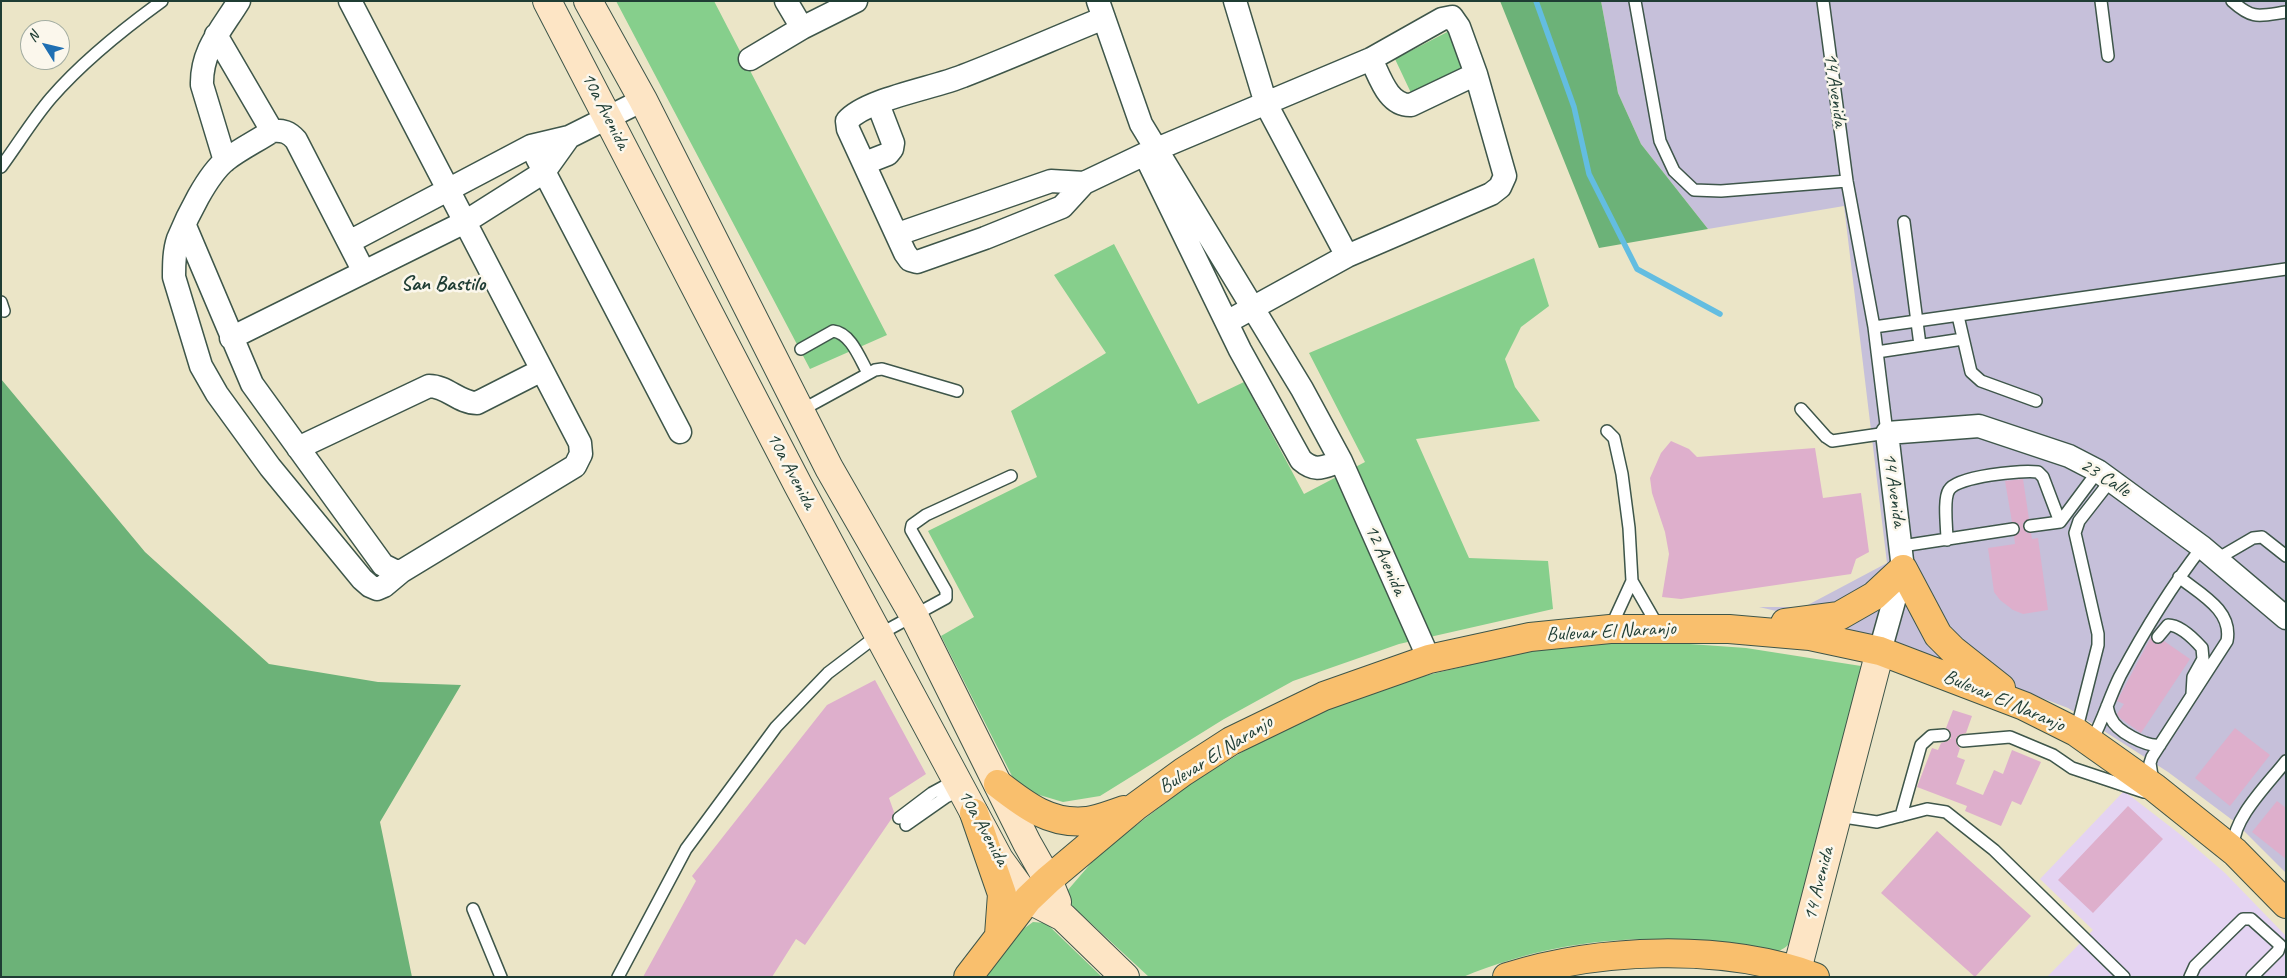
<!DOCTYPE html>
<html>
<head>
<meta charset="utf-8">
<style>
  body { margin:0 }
  #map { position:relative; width:2287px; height:978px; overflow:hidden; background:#ebe5c7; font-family:Caveat,sans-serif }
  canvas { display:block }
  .frame { position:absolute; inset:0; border:2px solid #1f3d34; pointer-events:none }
  .north { position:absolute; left:20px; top:20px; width:50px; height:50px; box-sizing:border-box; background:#fbf7ec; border:1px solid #a3ada2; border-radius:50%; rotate:306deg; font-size:14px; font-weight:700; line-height:20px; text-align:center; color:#1f3d34 }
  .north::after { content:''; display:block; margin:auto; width:18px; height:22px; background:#1f6fb2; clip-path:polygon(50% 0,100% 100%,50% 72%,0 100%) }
</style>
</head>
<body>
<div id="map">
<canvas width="2287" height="978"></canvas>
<div class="frame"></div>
<div class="north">N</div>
</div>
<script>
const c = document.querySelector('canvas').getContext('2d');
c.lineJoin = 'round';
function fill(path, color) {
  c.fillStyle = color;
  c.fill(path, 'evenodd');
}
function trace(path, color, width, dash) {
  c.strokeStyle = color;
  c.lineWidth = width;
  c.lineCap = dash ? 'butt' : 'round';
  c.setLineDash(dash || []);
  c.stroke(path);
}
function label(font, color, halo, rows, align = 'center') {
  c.font = font + ' Caveat,sans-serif';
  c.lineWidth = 5;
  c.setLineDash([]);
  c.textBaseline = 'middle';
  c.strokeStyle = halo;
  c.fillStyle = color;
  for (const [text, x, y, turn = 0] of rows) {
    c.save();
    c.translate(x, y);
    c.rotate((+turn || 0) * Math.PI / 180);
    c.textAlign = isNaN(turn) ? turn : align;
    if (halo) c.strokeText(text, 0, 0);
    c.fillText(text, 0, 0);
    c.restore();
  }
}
const built = new Path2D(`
  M2124,791L2181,835L2225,873L2286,936V977H2047L2093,930L2040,879Z`);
const industrial = new Path2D(`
  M1601,1H2286V873L2235,822L2168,772L2068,708L1942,660L1824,622L1759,607H1804L1887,563L1844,206L1708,229L1641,144L1618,93Z`);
const green = new Path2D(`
  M616,1H714L887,335L810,369Z
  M1453,29L1473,64L1412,95L1395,59Z
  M1114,244L1198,404L1244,382L1304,494L1365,462L1309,353L1534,258L1549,306L1521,327L1505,359L1515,387L1540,421L1416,439L1469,558L1548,561L1553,609L1399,644L1293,681L1224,719L1100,796L1063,802L1036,794L1013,778L941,636L974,617L928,531L1037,477L1011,411L1106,353L1054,275Z
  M1619,639L1746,648L1861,666L1867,671L1799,934C1790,943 1783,953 1768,953C1748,954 1723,943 1701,941C1620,934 1539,945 1463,977H1149L1069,903L1067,891L1099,854L1190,784L1257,743L1336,705L1416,678L1523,652Z
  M1033,922L1046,923L1102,977H986L1019,932Z`);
const forest = new Path2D(`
  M1500,1H1601L1618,93L1641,144L1708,229L1599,248Z
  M1,379L145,552L269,664L378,682L461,685L380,822L412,977H1Z`);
const stream = new Path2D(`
  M1536,1L1574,107L1589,174L1637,269L1720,314`);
const building = new Path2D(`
  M1671,441L1689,449L1697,457L1815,448L1823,498L1861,493L1869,552L1856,559L1851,574L1681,599L1662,597L1669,554L1665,532L1652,493L1650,478L1661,453Z
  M2023,479L2029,519L2023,523V527L2027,533H2031L2032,539L2038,538L2048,610L2023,614L2013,610L2000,600L1994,592L1988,548L2015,544L2014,536L2018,534L2020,528L2018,524L2012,522L2005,481Z
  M2151,637L2154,643L2160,644L2164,641L2190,659L2141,733L2120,718L2117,714L2124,704L2117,701Z
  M875,680L926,774L889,798L894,812L892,818L805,945L796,939L772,977H643L696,881L692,876L827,705Z
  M1953,710L1972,716L1966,733L1959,735L1956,738L1957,745L1960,748L1957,757L1965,760L1956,784L1983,795L1994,770L2003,774L2012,750L2041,762L2021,805L2012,801L2001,826L1965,811L1967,806L1917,787L1932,748L1938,750L1941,743L1948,741L1951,738L1950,731L1946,728Z
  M2235,728L2270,755L2230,806L2195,778Z
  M2277,801L2286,808V859L2252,832Z
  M2128,806L2163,839L2093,913L2058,880Z
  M1937,831L2031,916L1975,977L1881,893Z`);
const lane = new Path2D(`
  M1635,1L1660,141L1674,171L1694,190L1721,191L1847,181
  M2101,1L2108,56
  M2232,1C2253,20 2259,16 2286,12
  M1,167C18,144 33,119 51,98C83,61 122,30 162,1
  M1904,222L1920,345
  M1,302L4,311
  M1958,316L1971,372L1981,381L2036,401
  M1874,327L2286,269
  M801,349L833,331C851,333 860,359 868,373
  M1877,352L1963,339
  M1801,409L1826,437L1832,441L1887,433L1874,327L1847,181L1823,1
  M800,411L875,370L882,369L957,391
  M1607,431L1614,438L1622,474L1629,528L1632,581L1659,628
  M2030,526L2060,522L2098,471
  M1947,540C1947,528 1943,499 1949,490C1957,476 2022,470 2038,472L2043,477L2060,522
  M1902,546L2013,529
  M2217,559L2253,538L2262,537L2286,556
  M1610,629L1632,581
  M2158,637L2168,625C2180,625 2194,639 2202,648L2203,659L2193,677L2192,694
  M2107,706C2108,710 2109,715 2111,718C2116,731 2146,747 2160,745
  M2076,732L2098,645V634L2075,533L2079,521L2111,480
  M1963,741L2010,737L2053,755L2072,768L2144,792
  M2091,742C2103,721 2109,698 2120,676C2144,631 2171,587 2202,547
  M2153,782L2150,763L2152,757L2227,641C2233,610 2200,594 2179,577
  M1837,816L1877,822L1927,809L1946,812L1994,850L2124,977
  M1901,816L1921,745L1931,736L1944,735
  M899,818L932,793L956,780
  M906,825L946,797L961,790
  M2234,848C2230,821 2269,783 2286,761
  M473,909L501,977
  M618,977L686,849L776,727L828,673L878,635L946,598V591L911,530L912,525L926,515L1011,476
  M2190,977L2195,966L2243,919H2251L2280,945L2278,951L2252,977`);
const street = new Path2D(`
  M786,1L802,28
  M1098,1L1141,124L1302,389L1341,461L1429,659
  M1235,1L1266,104L1347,256
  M1104,18C1057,37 1010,58 963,76C934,88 866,99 847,121L848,129L905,253L910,260L917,262L985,238L1062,207L1084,183L1145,154L1371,59L1442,19L1452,17L1459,27L1476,74L1505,176L1500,187L1491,194L1347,256L1227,322
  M216,35L272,131
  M750,59L802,28L856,1
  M1371,59C1380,77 1388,106 1411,105L1476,74
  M537,158L680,432
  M225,161L202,85C201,50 222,29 239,1
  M865,163L888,154L892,149L893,143L878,104
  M1149,163L1240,350L1301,460C1316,473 1323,467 1341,461
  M185,226L252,384L383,565L395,571H402L575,466L581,454L580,443L350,1
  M898,234L1051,181L1084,183
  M349,242L531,146L569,137L643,100
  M364,272L296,140C289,132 283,130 272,131C257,141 240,149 226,160C207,175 187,217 178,239C174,251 174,264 174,277L201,366L217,394L270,467L362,579L370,586L377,589L384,586L402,571
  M231,338L465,222L544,172L569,137
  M298,448L429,386C447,386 459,403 477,403L542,370
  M1880,651L1903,569L1887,433L1979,426L2069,456L2098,471L2202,547L2286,618`);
const secondary = new Path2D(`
  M547,1L798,485L999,859L1028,899L1063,917L1125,977
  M588,1L643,100L829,468L914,616L1027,843L1048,880L1057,902
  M1797,970L1880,651`);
const primary = new Path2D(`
  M1785,623L1839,616L1874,596L1903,569L1938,635L1953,650L2001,688
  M998,784C1025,805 1050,825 1087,821C1100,819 1112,814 1124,810
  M974,813L1002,894L999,935
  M968,977L1028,899L1048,880L1135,807L1183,772L1231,741L1324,696L1429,659L1530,637L1610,629H1729L1810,636L1880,651L2024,706L2076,732L2155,788L2235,852L2286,904
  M1507,977C1598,948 1724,943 1815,977`);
const streetNames = [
  ["14 Avenida",1835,90,82],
  ["10a Avenida",605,111,63],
  ["10a Avenida",791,471,62],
  ["23 Calle",2105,478,32],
  ["14 Avenida",1894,490,82],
  ["12 Avenida",1385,560,66],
  ["Bulevar El Naranjo",1611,632,-3],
  ["Bulevar El Naranjo",2004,701,23],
  ["Bulevar El Naranjo",1216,755,-32],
  ["10a Avenida",983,828,61],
  ["14 Avenida",1819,884,-76]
];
const neighbourhoodNames = [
  ["San Bastilo",443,284]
];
fill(built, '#e4d3f2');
fill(industrial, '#c6c0da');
fill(green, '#86cf8c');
fill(forest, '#6cb278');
trace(stream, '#63bde1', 5.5);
fill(building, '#deafcc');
trace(lane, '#3e564a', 14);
trace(street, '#3e564a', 25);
trace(secondary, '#3e564a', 30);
trace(primary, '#3e564a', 30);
trace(lane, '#fff', 11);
trace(street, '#fff', 22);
trace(secondary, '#fde5c5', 28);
trace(primary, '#f9bf6d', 28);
label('20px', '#1f3d34', '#fbf7ec', streetNames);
label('bold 21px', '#1f3d34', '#fbf7ec', neighbourhoodNames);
</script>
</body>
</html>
